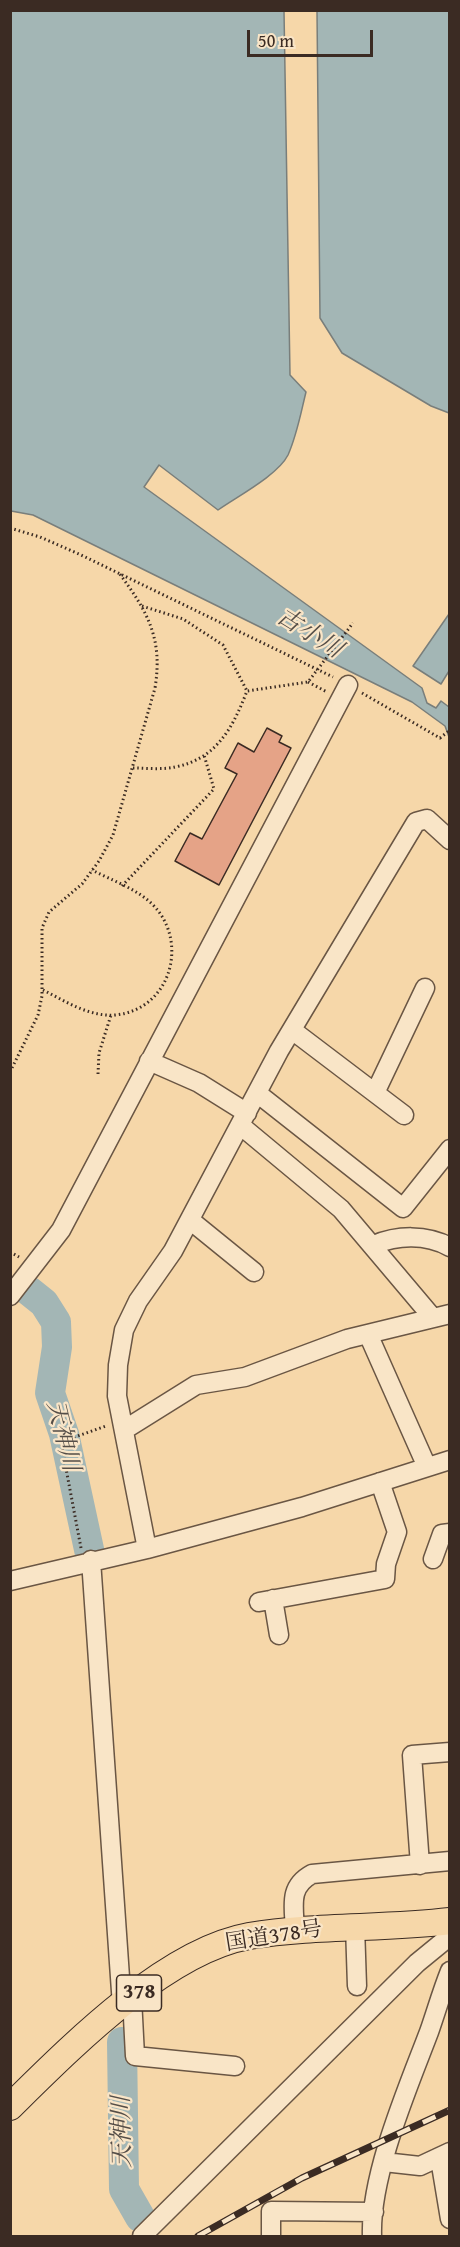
<!DOCTYPE html>
<html>
<head>
<meta charset="utf-8">
<style>
  body { margin:0 }
  #map { position:relative; width:460px; height:2247px; overflow:hidden; background:#f6d7a9; font-family:"Gentium Book Plus",serif }
  canvas { display:block }
  .frame { position:absolute; inset:0; border:12px solid #3b2b23; pointer-events:none }
  .scale { position:absolute; left:247px; top:30px; width:126px; height:27px; box-sizing:border-box; border:3px solid #3b2b23; border-top:0; padding-left:8px; font-size:18px; line-height:21px; white-space:nowrap; color:#3b2b23; -webkit-text-stroke:4px #f9e5c7; paint-order:stroke }
</style>
</head>
<body>
<div id="map">
<canvas width="460" height="2247"></canvas>
<div class="frame"></div>
<div class="scale">50 m</div>
</div>
<script>
const c = document.querySelector('canvas').getContext('2d');
c.lineJoin = 'round';
function fill(path, color) {
  c.fillStyle = color;
  c.fill(path, 'evenodd');
}
function trace(path, color, width, dash) {
  c.strokeStyle = color;
  c.lineWidth = width;
  c.lineCap = dash ? 'butt' : 'round';
  c.setLineDash(dash || []);
  c.stroke(path);
}
function label(font, color, halo, rows, align = 'center') {
  c.font = font + ' "Gentium Book Plus","Noto Serif JP",serif';
  c.lineWidth = 4.5;
  c.setLineDash([]);
  c.textBaseline = 'middle';
  c.strokeStyle = halo;
  c.fillStyle = color;
  for (const [text, x, y, turn = 0] of rows) {
    c.save();
    c.translate(x, y);
    c.rotate((+turn || 0) * Math.PI / 180);
    c.textAlign = isNaN(turn) ? turn : align;
    if (halo) c.strokeText(text, 0, 0);
    c.fillText(text, 0, 0);
    c.restore();
  }
}
const water = new Path2D(`
  M11,10L284,11L290,375L306,392C301,412 297,435 288,455C278,475 238,496 218,510L159,465L144,487L422,688L427,703L436,708L441,701L449,707V737L445,726L412,702L33,515L11,511Z
  M317,11H449V413L431,406L342,353L320,318Z
  M449,614V671L441,684L413,666Z`);
const river = new Path2D(`
  M29,1291L44,1303L56,1322L57,1347L50,1393L64,1434L90,1554
  M122,2042L124,2189L140,2217`);
const building = new Path2D(`
  M267,728L282,736L279,742L291,748L219,885L175,861L190,833L202,839L237,774L225,768L238,743L254,752Z`);
const path = new Path2D(`
  M10,528L40,537L79,554L333,677
  M142,606L183,619L223,645L247,691
  M308,682L327,692
  M362,693L440,738L450,730
  M133,768C146,768 162,770 175,767C217,759 233,727 247,691L308,682L353,623
  M122,886L214,789L204,755
  M43,990C65,1001 89,1017 115,1015C171,1010 190,941 152,904C137,889 111,880 92,870
  M10,1072L38,1015L42,996V928L49,912L82,884L99,861L113,835L155,688C163,639 148,612 119,573
  M98,1074L99,1053L111,1015
  M10,1252L19,1257
  M81,1548L61,1442L106,1426`);
const minor = new Path2D(`
  M292,1030L404,1115
  M149,1061L199,1083L247,1113
  M257,1093L403,1208L450,1149
  M375,1093L425,988
  M240,1125L341,1209L433,1318
  M190,1220L254,1272
  M374,1245C397,1235 426,1234 450,1247
  M10,1296L61,1230L348,685
  M368,1334L427,1467
  M124,1430L196,1385L245,1377L347,1339L450,1314
  M147,1549L117,1396L118,1365L124,1330L138,1301L173,1251L279,1051L416,822L427,819L450,840
  M433,1559L442,1534L450,1533
  M91,1560L122,2006
  M10,1581L147,1549L302,1507L450,1460
  M273,1599L279,1635
  M259,1602L385,1579L386,1564L397,1532L380,1482
  M420,1865L412,1755L450,1752
  M355,1926L357,1986
  M295,1930C294,1906 288,1887 312,1874L450,1861
  M132,1998L135,2056L235,2066
  M440,2159L450,2219
  M384,2162L420,2166L450,2152
  M142,2236L417,1963L450,1936
  M271,2236V2211L374,2212
  M372,2236C370,2175 407,2090 429,2032C436,2012 442,1991 450,1971`);
const highway = new Path2D(`
  M10,2107C70,2048 165,1951 249,1936C315,1925 383,1929 450,1921`);
const rail = new Path2D(`
  M198,2236L302,2178L450,2110`);
const shields = [
  [139,1993,45]
];
const shieldNames = [
  ["378",139,1993]
];
const streetNames = [
  ["国道378号",274,1937,-9]
];
const waterNames = [
  ["古小川",309,634,32],
  ["天神川",62,1436,76],
  ["天神川",123,2132,-91]
];
fill(water, '#a3b6b5');
trace(water, '#797e7b', 1.5);
trace(river, '#a3b6b5', 30);
fill(building, '#e5a387');
trace(building, '#3b2b23', 1.5);
trace(minor, '#6a5644', 21);
trace(highway, '#3b2b23', 28);
trace(path, '#3b2b23', 3, [1.5, 3]);
trace(minor, '#f9e5c7', 18);
trace(highway, '#f6d7a9', 26);
trace(rail, '#3b2b23', 7);
trace(rail, '#f9e5c7', 4.5, [14]);
for (const [x, y, w] of shields) {
  const box = new Path2D();
  box.roundRect(x - w / 2, y - 18, w, 36, 4.5);
  c.fillStyle = '#f9e5c7';
  c.fill(box);
  trace(box, '#3b2b23', 1.5);
}
label('bold 21px', '#3b2b23', null, shieldNames);
label('22px', '#3b2b23', '#f9e5c7', streetNames);
label('italic 24px', '#554e48', '#f9e5c7', waterNames);
</script>
</body>
</html>
